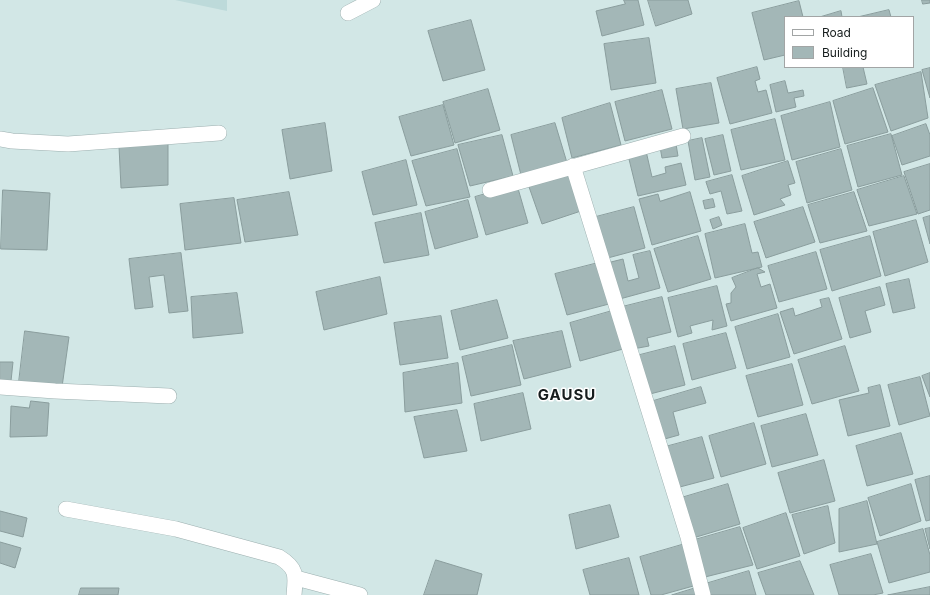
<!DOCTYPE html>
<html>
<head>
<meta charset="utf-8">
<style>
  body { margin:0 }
  #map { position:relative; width:930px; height:595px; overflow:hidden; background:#d2e7e6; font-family:Inter,sans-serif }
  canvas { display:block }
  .legend { position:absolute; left:784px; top:16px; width:130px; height:52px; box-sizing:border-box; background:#fff; border:1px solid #a2a5a5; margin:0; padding:5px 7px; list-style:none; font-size:12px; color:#161d1d }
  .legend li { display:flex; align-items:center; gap:8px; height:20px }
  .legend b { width:20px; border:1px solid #a2a5a5 }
</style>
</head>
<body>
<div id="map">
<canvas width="930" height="595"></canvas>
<ul class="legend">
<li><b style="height:5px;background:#fff"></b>Road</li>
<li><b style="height:11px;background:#a3b7b7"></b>Building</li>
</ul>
</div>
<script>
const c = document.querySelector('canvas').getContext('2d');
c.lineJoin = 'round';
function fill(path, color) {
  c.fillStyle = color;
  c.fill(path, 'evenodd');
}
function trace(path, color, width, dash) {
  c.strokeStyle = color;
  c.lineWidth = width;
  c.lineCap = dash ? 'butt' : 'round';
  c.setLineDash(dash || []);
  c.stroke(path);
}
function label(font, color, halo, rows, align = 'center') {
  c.font = font + ' Inter,sans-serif';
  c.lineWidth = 3;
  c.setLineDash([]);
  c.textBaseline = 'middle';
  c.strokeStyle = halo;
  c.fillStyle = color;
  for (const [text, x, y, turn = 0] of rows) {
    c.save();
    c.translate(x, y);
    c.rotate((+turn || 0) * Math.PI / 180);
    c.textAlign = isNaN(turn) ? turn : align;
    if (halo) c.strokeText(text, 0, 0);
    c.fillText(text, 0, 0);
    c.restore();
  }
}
const built = new Path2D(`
  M175,0H227V11Z`);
const building = new Path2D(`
  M624,0H638L644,25L602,36L596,11L625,4Z
  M648,0H688L692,14L656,26Z
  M922,0H930V3L923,4Z
  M799,1L803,17H785V55L764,60L752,13Z
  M889,10L891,17H858Z
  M841,11L842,17H820Z
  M471,20L485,70L443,81L428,31Z
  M649,38L656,83L611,90L604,44Z
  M757,67L760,79L755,81L758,92L766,90L772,113L730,124L717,78Z
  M843,67H863L867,84L847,88Z
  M930,68V98L922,70Z
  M921,72L928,118L891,131L875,85Z
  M785,81L788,93L803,90L804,96L794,98L796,107L776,112L770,85Z
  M711,83L719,123L683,129L676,89Z
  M873,88L888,132L845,144L833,101Z
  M488,89L500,130L455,143L443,102Z
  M662,90L672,129L625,141L615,102Z
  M830,102L840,147L792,160L781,116Z
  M610,103L621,145L572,158L562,118Z
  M443,105L454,145L411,156L399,117Z
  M775,119L785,160L741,170L731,130Z
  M325,123L332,171L290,179L282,130Z
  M555,123L568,166L522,179L511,135Z
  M926,124L930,135V156L902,165L892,136Z
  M891,134L902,175L858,187L847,146Z
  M502,135L513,176L470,186L458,145Z
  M723,135L731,171L714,175L705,139Z
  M702,138L710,177L695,180L688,141Z
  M168,143V185L121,188L119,146Z
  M676,144L678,156L662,158L660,147Z
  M457,149L470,197L426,206L412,161Z
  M841,149L852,190L807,203L796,162Z
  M646,151L652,177L666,173L665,167L681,163L686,185L638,196L628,155Z
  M406,160L417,205L373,215L362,172Z
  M788,161L795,183L788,185L791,195L780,199L785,205L754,215L742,176Z
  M930,164V210L918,214L904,172Z
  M568,171L581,211L542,224L528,184Z
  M732,175L742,211L727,214L721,191L710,194L706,182Z
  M904,176L917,214L869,226L857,190Z
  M517,185L528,223L486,235L475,197Z
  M3,190L50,193L47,250L1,249Z
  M289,192L298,235L245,242L237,200Z
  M690,192L701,231L652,245L639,199L658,194L660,201Z
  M854,192L867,231L820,243L808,205Z
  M234,198L241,243L185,250L180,204Z
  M713,199L715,207L705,209L703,201Z
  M468,200L478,237L435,249L425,212Z
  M634,207L645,248L604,259L592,218Z
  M803,207L815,242L766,258L754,222Z
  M421,213L429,255L384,263L375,223Z
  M930,216V244L923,218Z
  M719,217L722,225L713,229L710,220Z
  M916,220L928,262L885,276L873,232Z
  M745,224L752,253L758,252L762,267L715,278L705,234Z
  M698,236L711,279L668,292L654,249Z
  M870,236L881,276L832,291L820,250Z
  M650,251L660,288L616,300L607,263L623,259L628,281L639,278L633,255Z
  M816,252L827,289L779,302L768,266Z
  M181,253L188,311L169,313L164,275L149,277L153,307L135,309L129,259Z
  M598,263L609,304L567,315L555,274Z
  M758,268L765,272L757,274L761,287L770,284L777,308L731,321L726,304L731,303V293L736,287L732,278Z
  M380,277L387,314L324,330L316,292Z
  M909,279L915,308L893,313L886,284Z
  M717,286L727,326L712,330L713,320L690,326L692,333L678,337L668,298Z
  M880,287L885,305L865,311L871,332L850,338L839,298Z
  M237,293L243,333L193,338L191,297Z
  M662,297L671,332L647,338L649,346L633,349L622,307Z
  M829,298L842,339L794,354L780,312L793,308L795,316L822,307L820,300Z
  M497,300L508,338L460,350L451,311Z
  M612,311L623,349L580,361L570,323Z
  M778,314L790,357L747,369L735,327Z
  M441,316L448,358L400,365L394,323Z
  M25,331L69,337L62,387L19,382Z
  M562,331L571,367L524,379L513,341Z
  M726,333L736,368L692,380L683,344Z
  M512,345L521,385L471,396L462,357Z
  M675,346L685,385L646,395L636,356Z
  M845,346L859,391L812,404L798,360Z
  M0,362H13L11,381H0Z
  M458,363L462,403L405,412L403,373Z
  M792,364L803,405L758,417L746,376Z
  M930,373V397L922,376Z
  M920,377L930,416L899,425L888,385Z
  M880,385L890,426L848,436L839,400L869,393L868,388Z
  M701,387L706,403L673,412L679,435L661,440L650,402Z
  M523,393L531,429L481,441L474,404Z
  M31,401L49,403L47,436L10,437L11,406L29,408Z
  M457,410L467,451L424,458L414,417Z
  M806,414L818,455L772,467L761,426Z
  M754,423L766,464L721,477L709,436Z
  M901,433L913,474L867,486L856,446Z
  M702,437L714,478L676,488L665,447Z
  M824,460L835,501L790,513L778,473Z
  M930,476V520L926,521L915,480Z
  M728,484L740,524L693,538L681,498Z
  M911,484L921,521L880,536L868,498Z
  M867,501L877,544L839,552V509Z
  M610,505L619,537L576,549L569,515Z
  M828,506L835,543L804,554L792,515Z
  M0,511L27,518L23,537L0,531Z
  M786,513L800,556L757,569L743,528Z
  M740,527L753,565L701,578L691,541Z
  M930,528V549L925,529Z
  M923,529L930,555V572L889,583L877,542Z
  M0,542L21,548L15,568L0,563Z
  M685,544L697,585L661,595H651L640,557Z
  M871,554L883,593L873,595H839L830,565Z
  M629,558L639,595H590L583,570Z
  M436,560L482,574L477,595H424Z
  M800,561L814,595H766L758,573Z
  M749,571L756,595H708L705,584Z
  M699,587L701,595H672Z
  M930,587V595H888Z
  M81,588H119L118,595H79Z`);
const minor = new Path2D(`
  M348,13L373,0
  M0,139L12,141L68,144L219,133
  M573,166L688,537L703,595
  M490,190L683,136
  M0,387L55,391L169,396
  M66,509L176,529L279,557C297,568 296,575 294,595
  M296,578L360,595`);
const districtNames = [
  ["GAUSU",567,395]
];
fill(built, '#bddada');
fill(building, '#a3b7b7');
trace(building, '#8a9d9d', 1);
trace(minor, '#9cafaf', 16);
trace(minor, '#fff', 15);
c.letterSpacing = '1px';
label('bold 15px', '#161d1d', '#fff', districtNames);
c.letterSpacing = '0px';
</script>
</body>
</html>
